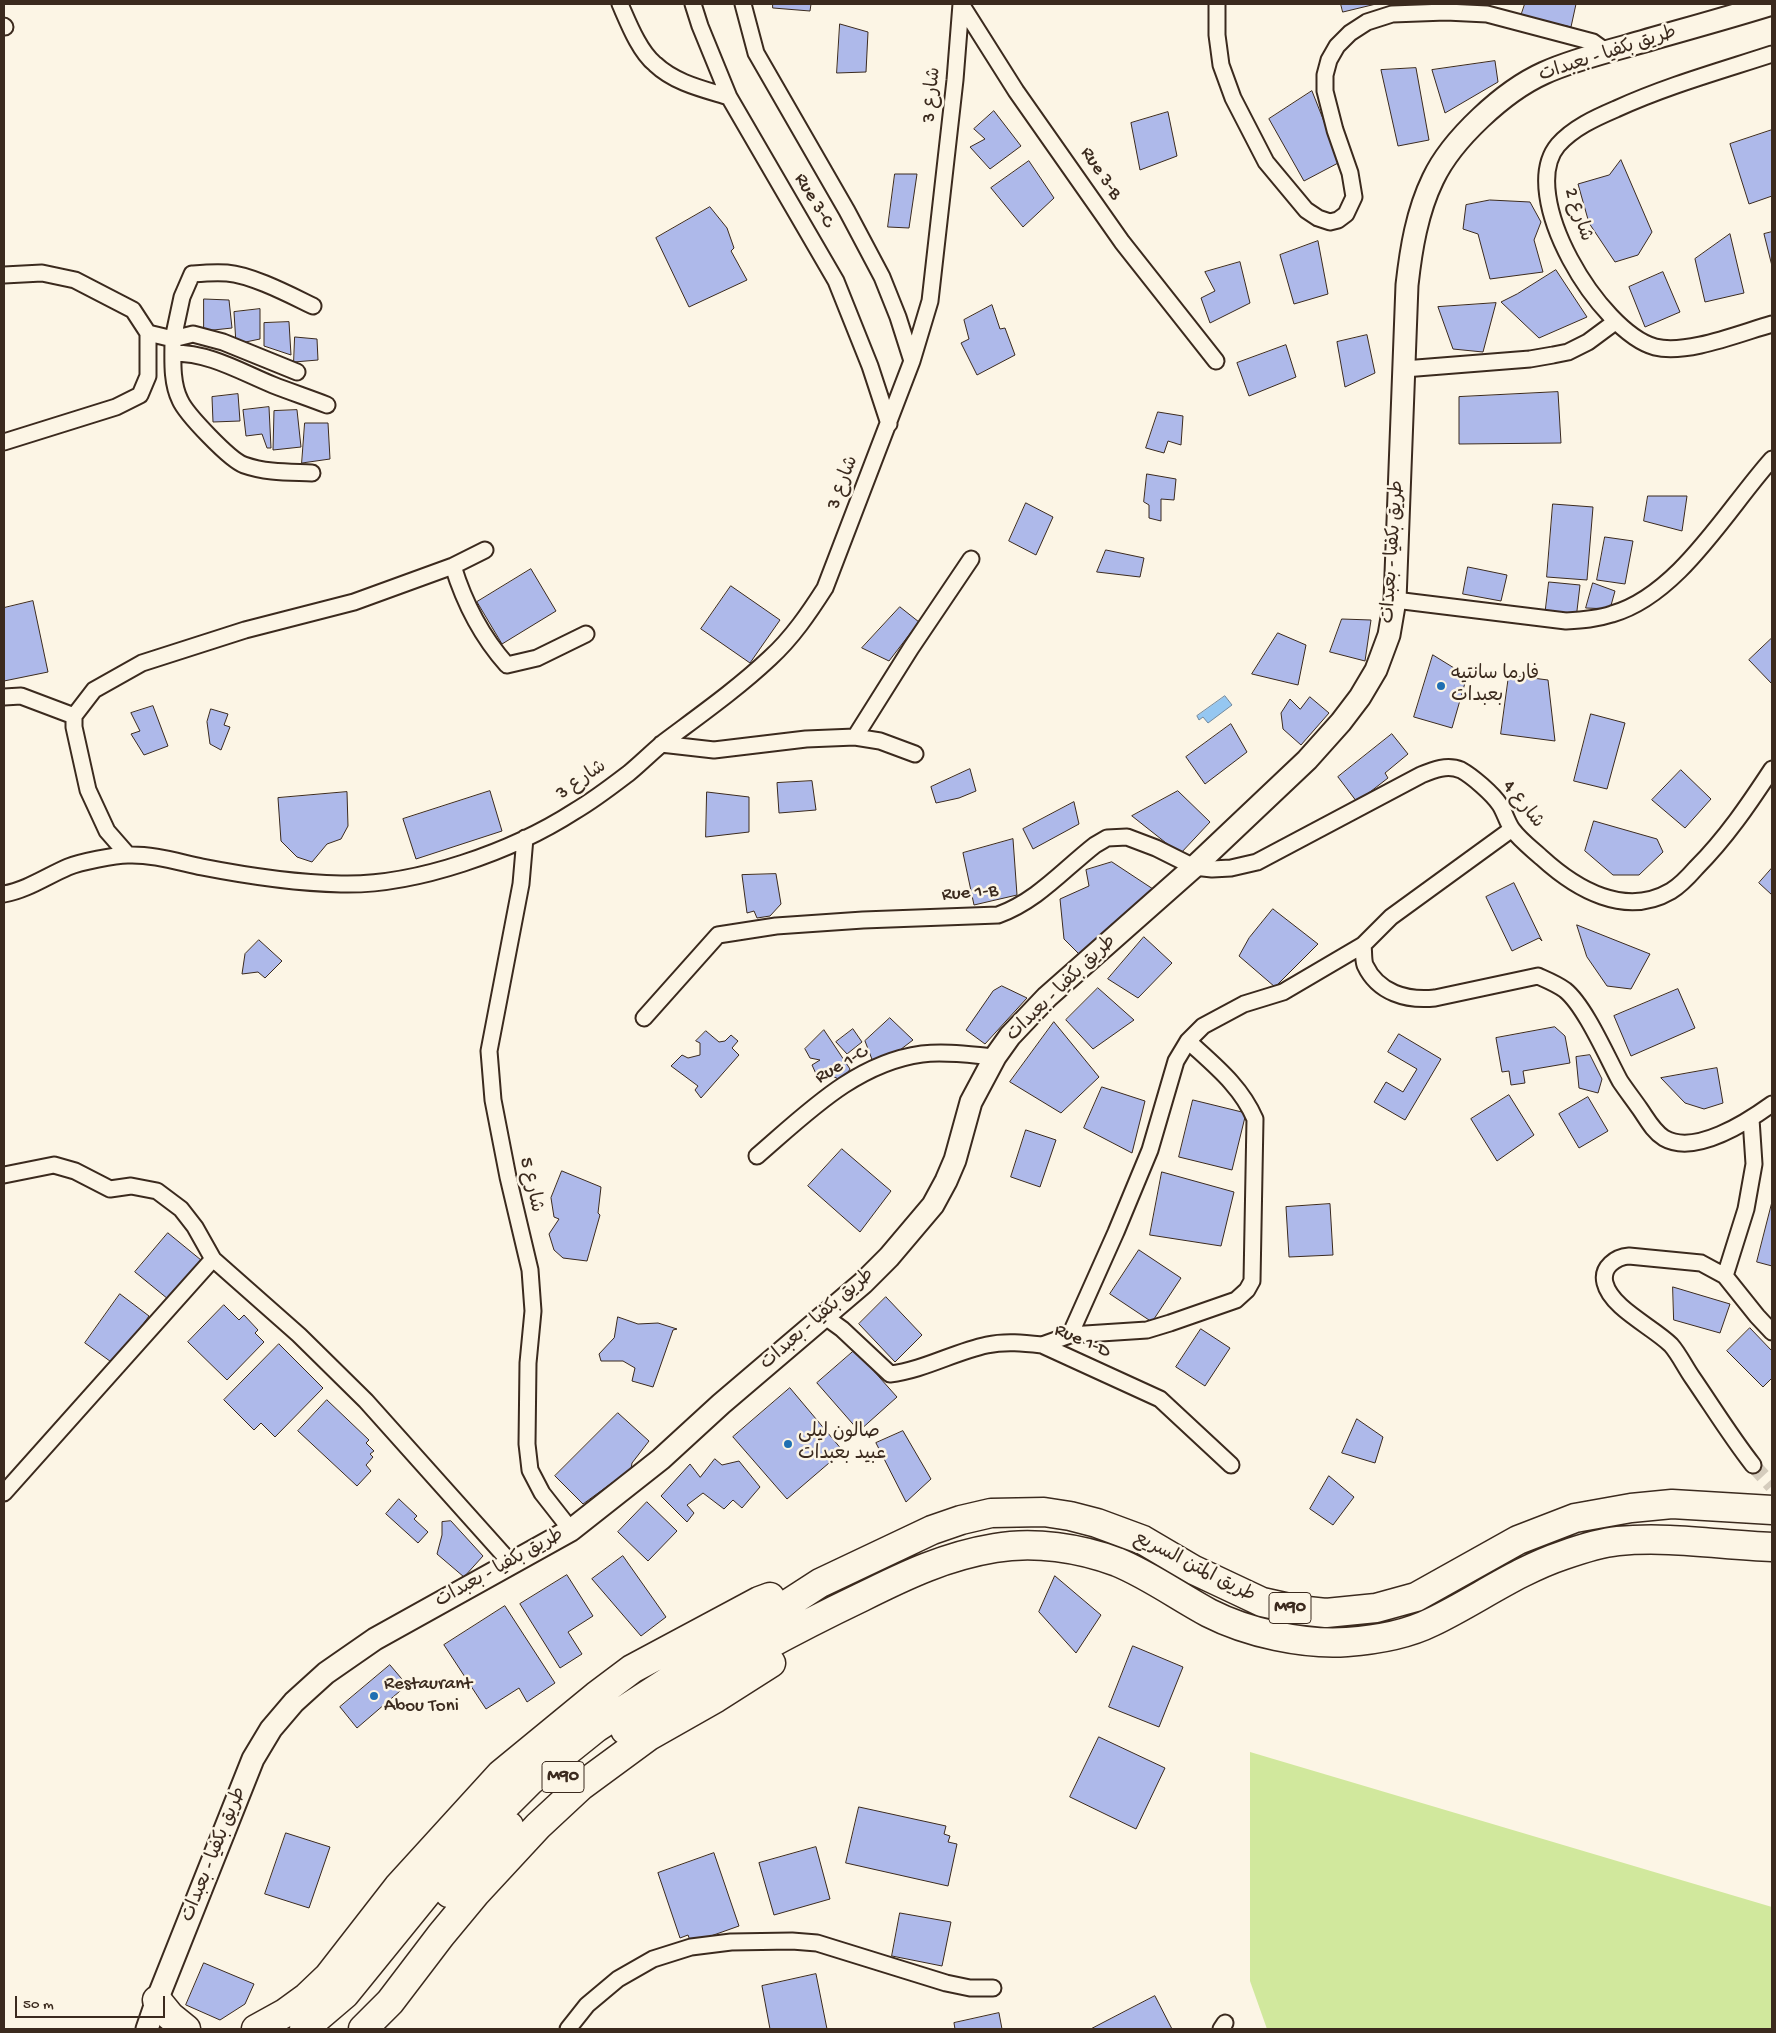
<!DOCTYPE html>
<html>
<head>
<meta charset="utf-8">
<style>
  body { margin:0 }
  #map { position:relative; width:1776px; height:2033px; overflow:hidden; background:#fcf5e5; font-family:"Gochi Hand",sans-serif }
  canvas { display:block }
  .frame { position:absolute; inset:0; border:5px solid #3b2a1e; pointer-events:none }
  .scale { position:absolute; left:15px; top:1996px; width:150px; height:22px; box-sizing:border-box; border:2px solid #3b2a1e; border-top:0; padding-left:6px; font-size:15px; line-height:18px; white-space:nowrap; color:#3b2a1e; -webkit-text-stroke:4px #fcf5e5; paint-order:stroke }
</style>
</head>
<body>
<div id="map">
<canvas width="1776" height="2033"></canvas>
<div class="frame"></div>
<div class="scale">50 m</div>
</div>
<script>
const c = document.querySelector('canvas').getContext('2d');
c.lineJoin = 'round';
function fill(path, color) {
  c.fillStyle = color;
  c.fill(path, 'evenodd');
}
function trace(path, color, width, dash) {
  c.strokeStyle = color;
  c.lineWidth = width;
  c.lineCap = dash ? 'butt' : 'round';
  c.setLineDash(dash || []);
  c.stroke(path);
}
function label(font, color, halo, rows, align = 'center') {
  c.font = font + ' "Gochi Hand","Playpen Sans Arabic",sans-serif';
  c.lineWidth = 5;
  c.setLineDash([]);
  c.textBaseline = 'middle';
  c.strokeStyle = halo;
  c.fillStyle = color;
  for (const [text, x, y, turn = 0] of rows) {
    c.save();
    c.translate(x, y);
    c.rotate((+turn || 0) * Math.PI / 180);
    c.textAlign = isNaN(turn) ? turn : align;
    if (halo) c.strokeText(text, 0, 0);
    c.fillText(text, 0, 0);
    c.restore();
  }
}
const green = new Path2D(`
  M1250,1752L1772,1907V2029H1267L1250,1981Z`);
const water = new Path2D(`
  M1225,696L1232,705L1208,723L1203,717L1199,720L1197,716Z`);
const building = new Path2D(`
  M773,4H811L810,11L773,8Z
  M1341,4H1376L1343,12Z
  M1525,4H1576L1571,27L1521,16Z
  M840,24L868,32L866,72L837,73Z
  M1495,61L1498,82L1445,113L1432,70Z
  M1416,68L1429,140L1398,146L1381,70Z
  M1312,91L1340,162L1304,181L1269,119Z
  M994,111L1021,146L990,169L970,147L985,139L974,129Z
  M1168,112L1177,156L1140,170L1131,123Z
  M1772,130V196L1749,204L1730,144Z
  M1621,160L1652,232L1638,255L1615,262L1589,223L1578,184L1609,175Z
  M1029,161L1054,198L1023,227L991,188Z
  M895,174H917L909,228L888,227Z
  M1490,200L1530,202L1541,222L1534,240L1543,272L1490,279L1478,234L1463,229L1466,205Z
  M710,207L727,228L734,248L731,251L747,280L689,307L656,238Z
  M1772,232V266L1764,234Z
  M1730,234L1744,293L1705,302L1695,259Z
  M1318,241L1328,294L1294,304L1280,255Z
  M1240,262L1250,303L1210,323L1201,298L1215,291L1205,272Z
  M1556,270L1587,317L1539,338L1501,302L1517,294Z
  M1663,272L1680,312L1645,327L1629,287Z
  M204,299L229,300L232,328L204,331Z
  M1496,303L1483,352L1453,349L1438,307Z
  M992,305L1000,329L1005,328L1015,355L977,375L961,343L969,339L964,320Z
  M260,309V339L236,344L234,312Z
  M289,322L291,355L264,346V323Z
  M1367,335L1375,373L1345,387L1337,342Z
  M295,337L317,339L318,360L294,362Z
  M1286,345L1296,377L1249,396L1237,363Z
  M1558,392L1561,443L1459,444V397Z
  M238,394L240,421L213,422L212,397Z
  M269,407L271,448H267L262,434L246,436L243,410Z
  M297,410L301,447L273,450L274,411Z
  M1158,412L1183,416L1181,445L1168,441L1164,453L1146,448Z
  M305,423H328L330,459L302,463Z
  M1147,474L1176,479L1174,500L1161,499V521L1149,518V505L1144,502Z
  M1648,496H1687L1682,531L1644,521Z
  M1026,503L1053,517L1036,555L1009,541Z
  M1553,504L1593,507L1587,580L1547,577Z
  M1605,537L1633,541L1625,584L1597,580Z
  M1106,550L1144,558L1140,577L1097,572Z
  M1468,567L1507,575L1501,601L1463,594Z
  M531,569L556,611L502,644L477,602Z
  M1549,582L1580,585L1576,619L1545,616Z
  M1593,583L1615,591L1610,609L1586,608Z
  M731,586L780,620L750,663L701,629Z
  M33,601L48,672L4,681V608Z
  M900,607L919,622L889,661L862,648Z
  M1342,619L1371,620L1365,661L1330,652Z
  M1278,633L1306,645L1298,685L1252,674Z
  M1772,638V684L1749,660Z
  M1433,655L1467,676L1452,728L1414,717Z
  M1509,675L1548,680L1555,741L1501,734Z
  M1310,697L1329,713L1301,745L1283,729L1281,713L1290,699L1300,709Z
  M153,706L168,746L144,755L131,734L140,731L131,713Z
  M211,709L228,714L224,725L230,727L221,750L210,744L207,722Z
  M1591,714L1625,723L1607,789L1574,781Z
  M1231,724L1247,752L1205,784L1186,757Z
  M1392,734L1408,754L1385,773L1388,778L1357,802L1338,777Z
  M970,769L976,791L959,798L936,803L931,787Z
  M1681,770L1711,799L1685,828L1652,800Z
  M812,781L816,810L779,813L777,783Z
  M490,791L502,831L416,859L403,819Z
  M1178,791L1210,822L1180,854L1132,816Z
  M347,792L348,826L341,839L327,844L312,862L297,857L281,841L278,798Z
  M707,792L749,797V832L706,837Z
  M1074,802L1079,824L1033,849L1023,829Z
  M1594,821L1657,839L1663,852L1639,875H1613L1585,851Z
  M1013,839L1017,895L974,905L963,853Z
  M1112,862L1153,889L1079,954L1064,939L1060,899L1089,886L1086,870Z
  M1772,868V895L1759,883Z
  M776,874L781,904L770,916L757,918L754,911L747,913L742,875Z
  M1514,883L1542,941L1539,938L1512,951L1486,897Z
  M1273,909L1318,944L1275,987L1239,956L1249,938Z
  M1577,925L1650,954L1631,989L1607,986L1587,957Z
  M1144,937L1172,963L1138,998L1108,979Z
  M259,940L282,961L265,978L258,972L242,974L245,954Z
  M1002,986L1027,998L985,1044L966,1030L993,991Z
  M1098,988L1134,1020L1093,1049L1066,1020Z
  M1678,989L1695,1028L1631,1056L1614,1016Z
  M890,1018L913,1040L892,1056L873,1062L865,1041Z
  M1054,1022L1099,1077L1061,1113L1010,1082Z
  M1555,1027L1565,1036L1570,1063L1523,1071L1525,1083L1511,1085L1509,1071L1502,1072L1496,1038Z
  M853,1029L862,1042L847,1054L836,1042Z
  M824,1030L850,1069L843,1081L832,1076H817L812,1065L820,1060L810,1058L805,1049Z
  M706,1031L719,1042L725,1041L731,1035L738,1041L732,1048L739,1055L701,1098L695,1090L698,1086L671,1066L682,1055L688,1058L700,1055V1043L696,1041Z
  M1399,1034L1441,1059L1405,1120L1374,1102L1386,1082L1403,1092L1417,1069L1388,1052Z
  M1590,1055L1602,1079L1598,1093L1579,1088L1576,1057Z
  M1717,1068L1723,1103L1704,1109L1685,1103L1661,1078Z
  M1102,1087L1145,1101L1132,1153L1084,1128Z
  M1509,1095L1534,1135L1497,1161L1471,1119Z
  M1588,1097L1608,1131L1579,1148L1559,1114Z
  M1193,1100L1246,1113L1232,1170L1179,1157Z
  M1026,1130L1056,1140L1040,1187L1011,1177Z
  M842,1149L891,1191L860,1232L808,1186Z
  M562,1171L601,1187L598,1213L600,1215L587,1261L563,1258L554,1250L549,1234L559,1219L554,1217L551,1198Z
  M1162,1172L1234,1192L1221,1246L1150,1235Z
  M1772,1202V1266L1757,1262Z
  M1330,1204L1333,1255L1289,1257L1286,1207Z
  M168,1233L201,1260L168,1299L135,1272Z
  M1139,1250L1181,1278L1152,1322L1110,1294Z
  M1673,1287L1730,1304L1720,1333L1674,1320Z
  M120,1294L149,1316L114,1364L85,1343Z
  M886,1297L922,1335L895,1362L859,1324Z
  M224,1305L239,1320L244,1315L258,1330L255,1333L264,1342L227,1380L188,1342Z
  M618,1317L638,1324L658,1323L677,1329L673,1330L653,1387L632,1381L635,1368L623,1361H601L599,1354L614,1338Z
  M1750,1328L1772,1351V1378L1763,1387L1727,1351Z
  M1201,1329L1230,1348L1205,1386L1176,1367Z
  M279,1344L323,1388L275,1437L261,1423L254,1430L224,1400Z
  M855,1350L897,1397L859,1431L817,1383Z
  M790,1388L843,1451L787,1499L733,1437Z
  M327,1400L369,1440L366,1443L374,1451L370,1454L373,1457L366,1465L371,1471L357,1486L298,1431Z
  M618,1413L649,1441L632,1463L631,1469L583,1504L555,1476Z
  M1357,1419L1383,1437L1375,1463L1342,1453Z
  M903,1431L931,1479L906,1502L876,1443Z
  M715,1459L722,1465L739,1461L760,1487L742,1508L733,1500L724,1509L703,1493L687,1505L694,1513L687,1522L661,1496L690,1464L700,1477Z
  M1329,1476L1354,1497L1333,1525L1310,1509Z
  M399,1499L417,1516L414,1519L428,1532L418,1543L386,1514Z
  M647,1502L677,1531L648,1561L618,1532Z
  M451,1521L483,1556L464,1577L437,1554L442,1535V1522Z
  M623,1556L666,1617L641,1636L592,1579Z
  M567,1575L593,1616L568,1632L582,1654L560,1668L520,1604Z
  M1055,1576L1101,1615L1076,1653L1039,1612Z
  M505,1606L555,1683L527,1702L519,1688L486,1709L444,1645Z
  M1133,1646L1183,1667L1159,1727L1109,1707Z
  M390,1665L407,1685L357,1728L340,1707Z
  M1099,1737L1165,1768L1136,1829L1070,1797Z
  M859,1807L946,1826L944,1834L950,1836L948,1842L957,1844L948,1886L846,1863Z
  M286,1833L330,1847L309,1908L265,1894Z
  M816,1847L830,1899L774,1915L759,1863Z
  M714,1853L739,1926L691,1943L688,1935L680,1938L658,1873Z
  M900,1913L951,1922L942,1966L892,1956Z
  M204,1963L254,1984L245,2004L220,2020L186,2005Z
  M816,1974L827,2029H770L762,1986Z
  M1155,1996L1172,2029H1091Z
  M999,2013L1002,2029H955L954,2023Z`);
const streetTunnel = new Path2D(`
  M1753,1465L1772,1486`);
const street = new Path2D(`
  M620,4C628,22 639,51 655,64C675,83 703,89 729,97
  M693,4L700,26L729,97L836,281L870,366L889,424
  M743,4L756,53L847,211L882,277L898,317L912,361
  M961,4L1016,91L1122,242L1216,361
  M1217,4V35L1221,65L1233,98L1266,162L1306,210L1318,218L1330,222L1338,220L1346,214L1354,197L1350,173L1335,130L1325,91V75L1329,60L1337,46L1350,33L1367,22L1392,14L1446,12L1487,14L1593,42L1607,52
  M4,26L5,27
  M1772,54C1720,71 1666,86 1616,109C1595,118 1573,128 1558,145C1516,195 1600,332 1655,347C1687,355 1740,333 1772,324
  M4,275L42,273L75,280L133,310L148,333V376L140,395L116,407L4,442
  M148,333L173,339L182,297L192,274C204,273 215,272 227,273C252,275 290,295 313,306
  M173,353C210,353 239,371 273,385C291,392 309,398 327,405
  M1404,369L1530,359L1553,355L1568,352L1588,342L1615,322
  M297,372L223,342L193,334L173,339C173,358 171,382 180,400C186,414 230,460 244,465C267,473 289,472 312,473
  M453,566C464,602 482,637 507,665L537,658L586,634
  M1395,600L1566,621C1582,620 1597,619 1612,614C1679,595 1727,509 1772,459
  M4,697L21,696L74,716
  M855,737L911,648L971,559
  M661,744L714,750L806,739L855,737L880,741L915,754
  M1512,829L1391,917L1363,945C1364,951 1363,959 1365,965C1378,993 1407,1001 1435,998L1538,976C1547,980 1557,984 1565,990C1585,1006 1607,1057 1620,1081C1626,1090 1633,1099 1640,1109C1647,1119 1653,1131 1664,1138C1695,1156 1747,1122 1772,1104
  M525,838L521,884L489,1051L493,1100L508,1177L530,1270L533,1311L528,1363L527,1444L530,1470L542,1493L571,1530
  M128,855L107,831L88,790L74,727V716L94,690L142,663L245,630L354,602L453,566L485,550
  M4,894C27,890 47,876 68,867C80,862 115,855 128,855C152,854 178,862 202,867C248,876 294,883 341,884C416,886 513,851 575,811C594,800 612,786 629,773C641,763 652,752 664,742C700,715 737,689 770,658C792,638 809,613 825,588L912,361L930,301L955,80L961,4
  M644,1018L718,935L776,926L863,920L998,915C1037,901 1063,870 1095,845L1107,838L1127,837L1156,848L1194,867L1212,869L1231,868L1257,862L1421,775C1433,770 1447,764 1461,770C1472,776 1493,794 1500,805C1505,813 1507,822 1512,829C1520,840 1532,849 1542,858C1576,889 1625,918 1671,891C1681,885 1689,876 1696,868C1726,838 1749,804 1772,769
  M757,1156C806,1114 855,1063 922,1054C946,1051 971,1055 995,1057
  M4,1175L54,1165L75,1171L110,1189L131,1186L157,1191L181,1209L195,1227L213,1259L299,1335L366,1401L511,1563
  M1725,1276L1746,1209L1754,1164L1751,1119
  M824,1316L842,1329L890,1374C924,1370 954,1352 987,1345C1005,1341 1024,1343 1042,1345L1160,1399L1231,1465
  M1070,1335L1116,1232L1150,1150L1176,1061L1188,1041L1203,1026L1244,1004L1283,992L1363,945
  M1042,1345L1070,1335L1147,1330L1170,1323L1236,1300L1247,1290L1252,1281L1255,1119C1241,1086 1214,1065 1188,1041
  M1753,1465C1731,1437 1712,1406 1692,1377C1685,1367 1679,1354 1671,1345C1653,1327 1611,1308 1605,1283C1601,1267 1616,1257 1629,1256L1701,1263L1725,1276L1757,1316L1772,1332
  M4,1493L213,1259
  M568,2029L587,2005L618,1979L653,1959L691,1947L731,1942L792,1941L817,1943L946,1983L970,1988H993
  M1221,2029L1225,2023`);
const secondary = new Path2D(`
  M147,2029L157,2000L253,1759L271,1729L294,1702L326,1673L375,1639L571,1530L661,1459L721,1404L863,1283L889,1257L933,1205L946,1181L955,1160L971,1102L995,1057L1010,1036L1047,997L1194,867L1307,760L1341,722L1360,697L1376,670L1389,635L1395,600L1407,285C1411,249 1417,212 1433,179C1452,139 1504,91 1544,73C1568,62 1601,53 1627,46C1675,32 1724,19 1772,4`);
const highway = new Path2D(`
  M625,1730C638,1721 653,1713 667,1704C730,1664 795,1629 862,1597C906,1575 946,1556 995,1548C1034,1541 1080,1548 1117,1562C1149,1575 1179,1597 1209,1613C1248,1633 1304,1645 1347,1642C1375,1640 1406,1635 1432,1622C1476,1601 1516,1571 1564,1555C1581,1549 1599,1543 1618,1541C1669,1536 1721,1545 1772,1547
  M449,1893L509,1826
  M157,2000L170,2016L186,2029
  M256,2029L285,2013L307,1997L328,1977L398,1887L501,1774L596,1696L632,1669L759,1601L770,1597
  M304,2029L345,1994L466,1845L530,1781L596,1728L820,1583L932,1530L961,1520L991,1513L1044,1512L1070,1516L1097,1523L1143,1540L1194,1570L1262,1602L1298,1610L1326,1613L1376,1608L1416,1597L1518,1540L1575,1518L1631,1508L1672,1504L1772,1510
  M363,2029L390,2002L441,1935L475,1894L538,1826L581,1786L649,1736L716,1698L771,1663`);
const markers = [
  [1441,686,5,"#1f6fb2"],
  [788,1444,5,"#1f6fb2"],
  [374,1696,5,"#1f6fb2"]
];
const shields = [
  [1290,1608,42],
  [563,1777,42]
];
const shieldNames = [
  ["M90",1290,1608],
  ["M90",563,1777]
];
const streetNames = [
  ["طريق بكفيا - بعبدات",1608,55,-18],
  ["شارع 3",933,95,-84],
  ["Rue 3-B",1100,174,56],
  ["Rue 3-C",813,201,59],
  ["شارع 2",1577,215,72],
  ["شارع 3",844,483,-69],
  ["طريق بكفيا - بعبدات",1394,552,-86],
  ["شارع 3",582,781,-34],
  ["شارع 4",1522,805,52],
  ["Rue 1-B",970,894,-4],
  ["طريق بكفيا - بعبدات",1062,989,-44],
  ["Rue 1-C",842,1066,-30],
  ["شارع 5",530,1185,78],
  ["طريق بكفيا - بعبدات",818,1320,-41],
  ["Rue 1-D",1082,1342,24],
  ["طريق المتن السريع",1194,1568,27],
  ["طريق بكفيا - بعبدات",500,1569,-29],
  ["طريق بكفيا - بعبدات",215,1855,-68]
];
const poiNames = [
  ["فارما سانتيه",1451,675],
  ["بعبدات",1451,697],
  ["صالون ليلى",798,1433],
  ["عبيد بعبدات",798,1455],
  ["Restaurant",384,1685],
  ["Abou Toni",384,1707]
];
fill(green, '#d1e89d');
fill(water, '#95c7f1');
trace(water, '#71889d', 1);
fill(building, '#aeb9ea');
trace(building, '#3b2a1e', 1);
trace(streetTunnel, '#d5ccbd', 15, [15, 8]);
trace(street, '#3b2a1e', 19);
trace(secondary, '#3b2a1e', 25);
trace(highway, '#3b2a1e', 31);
trace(street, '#fcf5e5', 15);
trace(secondary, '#fcf5e5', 21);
trace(highway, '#fcf5e5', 28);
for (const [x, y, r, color] of markers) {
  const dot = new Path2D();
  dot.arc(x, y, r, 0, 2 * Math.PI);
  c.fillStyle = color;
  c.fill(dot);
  trace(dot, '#fcf5e5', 2);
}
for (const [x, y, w] of shields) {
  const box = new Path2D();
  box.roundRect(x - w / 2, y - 15.5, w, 31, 4);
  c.fillStyle = '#fcf5e5';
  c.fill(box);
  trace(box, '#3b2a1e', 1);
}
label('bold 18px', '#3b2a1e', null, shieldNames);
label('19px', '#3b2a1e', '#fcf5e5', streetNames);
label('19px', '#3b2a1e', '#fcf5e5', poiNames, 'left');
</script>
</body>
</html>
